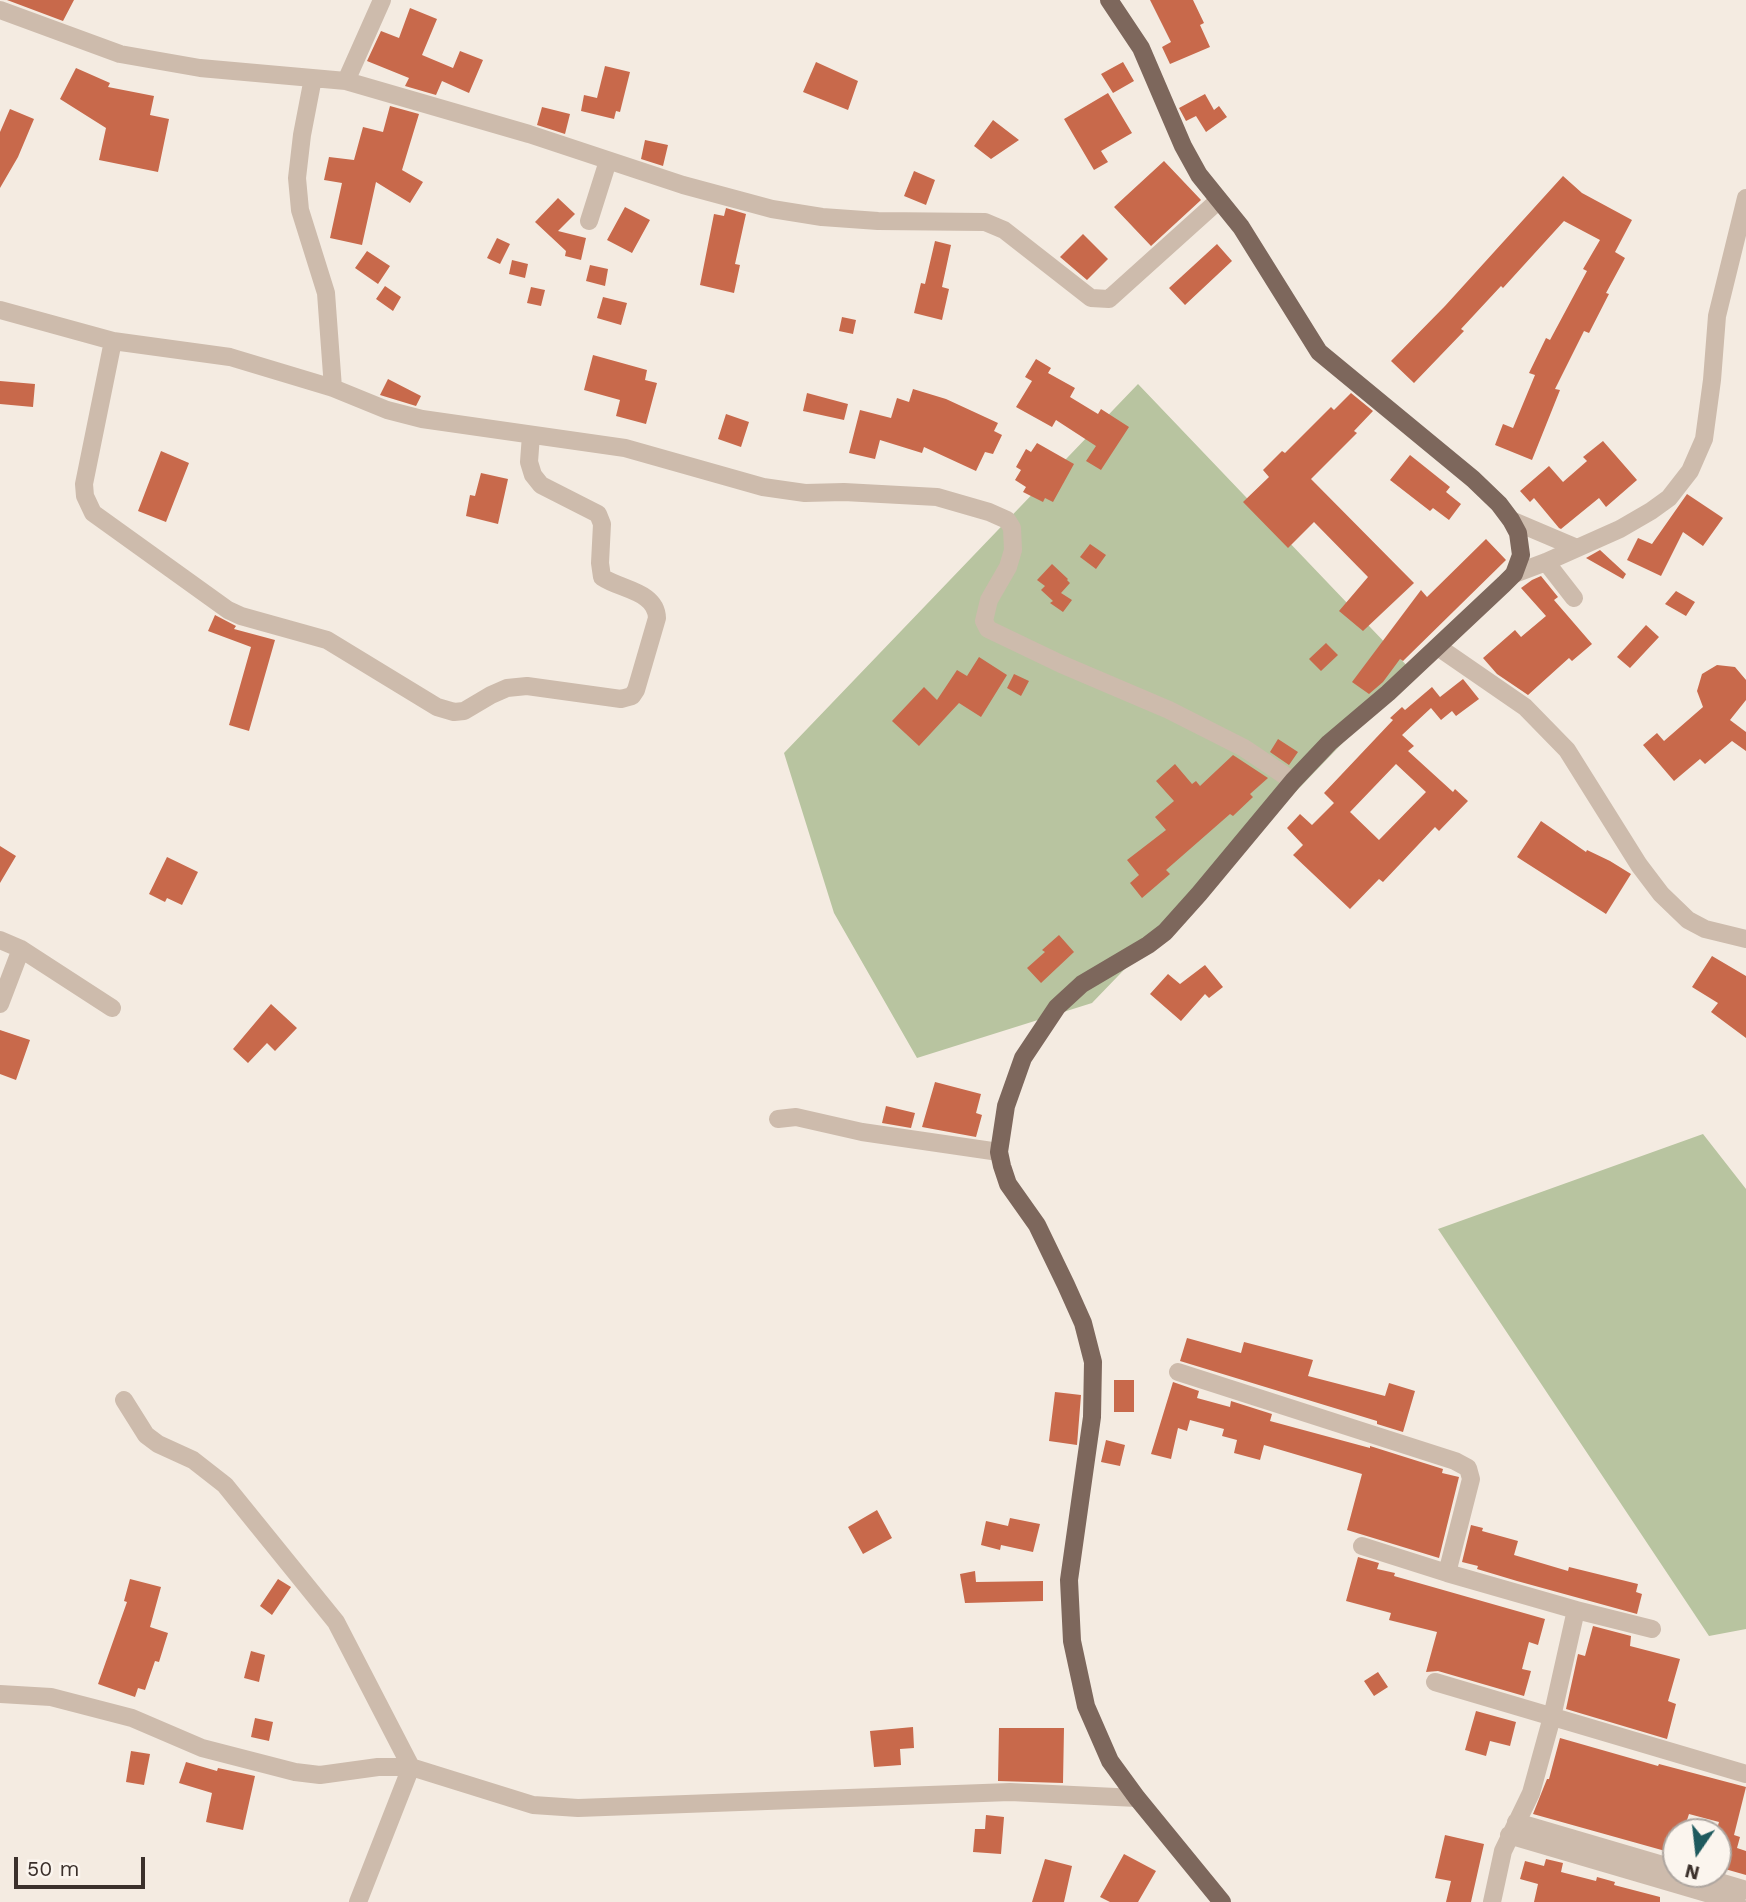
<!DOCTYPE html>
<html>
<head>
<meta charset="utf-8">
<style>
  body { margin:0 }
  #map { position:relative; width:1746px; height:1902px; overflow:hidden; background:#f4ebe1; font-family:"Work Sans",sans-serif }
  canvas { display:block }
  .north { position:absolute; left:1662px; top:1818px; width:70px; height:70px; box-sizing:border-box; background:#fbf5ee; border:2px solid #aea6a0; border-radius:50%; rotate:194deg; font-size:19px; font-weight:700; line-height:28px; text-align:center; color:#3b302b }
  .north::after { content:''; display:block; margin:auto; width:24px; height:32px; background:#1f5a5e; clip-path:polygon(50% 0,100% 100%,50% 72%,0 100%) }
  .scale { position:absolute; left:14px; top:1857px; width:131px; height:32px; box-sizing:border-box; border:4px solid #3b302b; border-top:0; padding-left:9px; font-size:21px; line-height:24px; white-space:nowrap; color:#3b302b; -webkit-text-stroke:5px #fbf5ee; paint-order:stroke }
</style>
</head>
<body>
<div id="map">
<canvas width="1746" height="1902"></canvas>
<div class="north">N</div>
<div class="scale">50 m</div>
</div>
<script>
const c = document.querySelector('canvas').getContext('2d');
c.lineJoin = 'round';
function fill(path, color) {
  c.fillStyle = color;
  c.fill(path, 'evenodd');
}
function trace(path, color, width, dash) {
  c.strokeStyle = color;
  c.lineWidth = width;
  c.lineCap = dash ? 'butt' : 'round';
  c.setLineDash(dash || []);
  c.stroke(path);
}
const green = new Path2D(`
  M1138,384L1412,671L1092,1003L917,1058L834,913L784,753Z
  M1703,1134L1746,1189V1629L1709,1636L1438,1229Z`);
const building = new Path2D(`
  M7,0H74L63,21Z
  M1150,0H1193L1204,23L1200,25L1210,47L1170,64L1162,47L1171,42Z
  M410,8L437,19L422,55L453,68L460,51L483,60L469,93L442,81L436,95L405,86L409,78L367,61L381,31L399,38Z
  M816,62L858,81L848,110L803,92Z
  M1123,62L1134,81L1113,93L1101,74Z
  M605,66L630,72L620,112L616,111L614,119L581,111L584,95L597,98Z
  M76,68L110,83L108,87L154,96L150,115L169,119L158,172L99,160L106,128L60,99Z
  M1108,93L1132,133L1101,151L1108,162L1094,170L1064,119Z
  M1205,94L1214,110L1219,106L1227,117L1206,132L1196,116L1186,121L1179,108Z
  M390,106L419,114L402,170L423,182L410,203L376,182L362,245L330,238L342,183L324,180L329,157L354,160L363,127L383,132Z
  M542,107L570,114L565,134L537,125Z
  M10,109L34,119L18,157L0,188V132Z
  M993,120L1019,140L991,159L974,146Z
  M645,140L668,145L663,166L641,159Z
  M1164,161L1201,200L1151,246L1114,207Z
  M914,171L935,180L926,205L904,196Z
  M1563,176L1582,193L1632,220L1615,252L1625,258L1606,293L1609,294L1589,333L1584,331L1555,389L1560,390L1532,460L1495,445L1503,424L1513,428L1535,375L1529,373L1546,338L1550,340L1587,271L1583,269L1600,240L1564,221L1503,288L1501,286L1461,329L1464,331L1414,383L1391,361L1445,306Z
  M558,198L575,214L558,231L586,238L581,260L565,256L566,251L535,222Z
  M625,207L650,220L632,253L607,240Z
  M726,208L746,214L735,264L740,265L734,293L700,285L714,214L724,216Z
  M1083,234L1108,259L1087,280L1060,257Z
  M497,238L510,244L500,264L487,258Z
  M935,241L951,245L942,287L949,289L942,320L914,313L921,283L925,284Z
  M1217,244L1232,261L1185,305L1169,288Z
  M367,251L390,266L378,284L355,268Z
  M512,260L528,264L525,278L509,274Z
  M590,265L608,269L605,286L586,281Z
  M385,286L401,297L393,311L376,299Z
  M531,287L545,290L541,306L527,303Z
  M603,297L627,303L621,325L597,318Z
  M842,317L856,320L853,334L839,331Z
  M593,355L647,370L645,380L657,383L646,424L616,416L620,400L584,390Z
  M1036,359L1051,368L1048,373L1075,388L1070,397L1098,414L1101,409L1129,427L1101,470L1086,461L1096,446L1056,420L1052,427L1016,407L1032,381L1025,377Z
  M388,379L421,396L416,406L380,395Z
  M0,381L35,384L33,407L0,404Z
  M913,389L946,399L998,423L994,431L1002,435L993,454L985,452L976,471L924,447L922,453L880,440L875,459L849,453L860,410L891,418L897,398L909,402Z
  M807,393L848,404L844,420L803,411Z
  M1351,393L1373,411L1354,431L1357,433L1311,479L1414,583L1363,631L1339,611L1368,577L1314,522L1288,548L1243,502L1269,477L1263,470L1282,451L1285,453L1331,407L1334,410Z
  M726,414L749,422L741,447L718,439Z
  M1603,441L1637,480L1606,507L1599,498L1561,529L1559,528L1534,498L1530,502L1520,491L1549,466L1563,482L1587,461L1583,457Z
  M1037,443L1074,464L1053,502L1045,498L1043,502L1023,492L1026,487L1015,480L1021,470L1016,467L1026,449L1031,452Z
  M161,451L189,463L166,522L138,511Z
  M1410,455L1450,487L1446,492L1461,504L1449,520L1433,508L1430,511L1390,480Z
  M481,473L508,479L498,524L466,516L470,495L475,496Z
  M1687,494L1723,518L1703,546L1683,532L1661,576L1627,560L1638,538L1652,544Z
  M1486,539L1506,560L1403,661L1400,659L1383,682L1369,694L1352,682L1421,590L1427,597Z
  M1090,544L1106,555L1096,569L1080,557Z
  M1600,550L1626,574L1623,579L1586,558Z
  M1052,564L1068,579L1067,580L1070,583L1061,593L1072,600L1063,612L1050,603L1053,601L1041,590L1045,586L1037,580Z
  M1541,576L1558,597L1554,600L1592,644L1572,661L1569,658L1528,695L1497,674L1483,658L1515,630L1521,637L1546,616L1521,588L1532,580Z
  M1676,591L1695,602L1686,616L1665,604Z
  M215,615L236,626L234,629L275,640L249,731L229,725L251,647L208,631Z
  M1646,625L1659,637L1630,668L1617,657Z
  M1326,643L1338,655L1321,671L1309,659Z
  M979,657L1007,675L981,717L959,703L919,746L892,721L924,687L937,700L957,670L967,676Z
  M1717,665L1735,667L1746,680V700L1730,720L1746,732V751L1732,741L1705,764L1700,759L1674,781L1643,745L1657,733L1664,741L1703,707L1697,691L1702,674Z
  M1014,674L1029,681L1021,696L1007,688Z
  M1463,679L1479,699L1456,716L1452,711L1441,720L1431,708L1402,735L1414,746L1408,751L1453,792L1455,789L1468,801L1439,831L1435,827L1383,882L1379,879L1350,909L1293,855L1303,845L1287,828L1300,814L1312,825L1334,803L1324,793L1393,720L1390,718L1402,707L1405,710L1432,687L1440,697ZM1396,764L1426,792L1379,840L1350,812Z
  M1278,739L1298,752L1289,765L1270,752Z
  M1233,755L1268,778L1250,794L1253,797L1233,816L1230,814L1166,870L1170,874L1142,898L1130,883L1139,875L1127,860L1166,830L1155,817L1174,801L1156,781L1175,764L1192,784L1196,781L1200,786Z
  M1541,821L1586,852L1587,850L1610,861L1631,874L1606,914L1517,857Z
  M0,846L16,856L0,883Z
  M167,857L198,872L182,905L167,898L165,902L149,894Z
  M1059,935L1074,952L1041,983L1027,968L1045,952L1042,950Z
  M1712,956L1746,976V1038L1711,1012L1718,1003L1692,987Z
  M1205,965L1223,987L1209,998L1205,994L1181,1021L1150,994L1168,974L1180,984Z
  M271,1004L297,1028L275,1051L267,1043L248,1063L233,1049Z
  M0,1030L30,1040L16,1080L0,1074Z
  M935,1082L981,1094L976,1113L982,1115L976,1137L922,1127Z
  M886,1106L915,1113L911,1128L882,1123Z
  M1187,1338L1241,1353L1244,1342L1313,1360L1308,1376L1385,1396L1389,1383L1415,1391L1403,1432L1377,1424V1421L1180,1361Z
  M1114,1380H1134V1412H1114Z
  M1173,1382L1199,1391L1197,1398L1230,1407L1231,1401L1272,1414L1270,1421L1370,1448V1446L1443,1469L1442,1473L1459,1477L1439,1558L1347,1530L1362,1474L1264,1445L1260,1460L1234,1453L1237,1440L1222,1436L1224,1429L1190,1420L1187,1431L1178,1428L1171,1459L1151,1454Z
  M1055,1392L1081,1395L1077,1445L1049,1441Z
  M1106,1440L1125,1445L1120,1466L1101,1462Z
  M877,1510L892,1538L863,1554L848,1527Z
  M1010,1518L1040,1524L1033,1552L1001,1545L1000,1550L981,1545L986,1521L1008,1526Z
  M1471,1525L1483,1528L1482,1531L1518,1541L1514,1555L1568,1571L1569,1567L1638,1584L1636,1592L1642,1594L1637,1614L1517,1581L1477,1569L1478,1566L1462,1562Z
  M1358,1557L1379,1563L1377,1569L1395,1573L1394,1576L1545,1619L1538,1645L1529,1642L1522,1669L1531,1671L1524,1696L1438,1671L1426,1672L1437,1632L1389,1620L1391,1613L1346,1601Z
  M975,1571L976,1582L1043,1581V1601L965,1603L960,1574Z
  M130,1579L161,1587L150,1627L168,1633L159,1662L155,1661L145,1690L138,1688L135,1697L98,1684L127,1602L124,1601Z
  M278,1579L291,1587L272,1615L260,1606Z
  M1593,1626L1631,1636L1630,1646L1680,1659L1668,1701L1676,1704L1667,1739L1566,1709L1578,1654L1585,1656Z
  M251,1651L265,1655L259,1682L244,1678Z
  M1378,1672L1388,1687L1374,1696L1364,1681Z
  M1476,1711L1516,1722L1510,1746L1490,1741L1486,1756L1465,1750Z
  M255,1718L273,1722L269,1741L251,1737Z
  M913,1727L914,1748L900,1749L901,1765L874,1767L870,1731Z
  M999,1728H1064L1063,1783L998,1781Z
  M1560,1738L1658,1766L1659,1764L1746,1787L1734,1835L1740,1837L1737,1848L1746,1851V1875L1718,1867V1832H1716L1719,1822L1689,1814L1683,1832H1676V1854L1533,1814L1547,1779H1549Z
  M131,1751L150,1754L144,1785L126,1782Z
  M186,1762L217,1771L218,1768L255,1776L243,1830L206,1822L212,1793L179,1783Z
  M986,1815L1004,1817L1001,1854L973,1852L975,1829H985Z
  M1445,1835L1484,1844L1471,1902H1446L1451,1881L1435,1878Z
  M1124,1854L1156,1871L1138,1902H1110L1100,1897Z
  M1045,1859L1072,1866L1064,1902H1032Z
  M1546,1859L1563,1863L1561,1872L1596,1881L1597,1877L1615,1882L1614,1885L1660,1897V1902H1534L1538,1884L1520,1879L1525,1861L1544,1866Z`);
const minor = new Path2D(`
  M0,10L120,54L200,68L346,81L529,134L683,185L772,209L822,217L878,221L985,222L1004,230L1091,298L1109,299L1219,200
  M313,78L302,135L297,178L300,210L326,293L333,388
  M346,81L382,0
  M589,221L608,161
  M0,310L113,341L230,357L333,388L387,410L422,419L625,448L763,487L805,493L844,492L937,497L989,512L1007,520L1012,528L1013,550L1008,567L989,600L984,621L988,629L1061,664L1169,710L1244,748L1293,781
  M113,341L84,484L85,496L93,513L228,610L241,616L327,640L437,707L454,712L464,711L491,695L507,688L527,686L621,699L632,696L636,690L657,618C656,591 621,590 602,577L600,563L602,524L598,514L541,485L533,475L529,462L531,435
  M1511,520L1577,548
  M1546,562L1574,598
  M1514,574L1546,562L1620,529L1651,511L1669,498L1690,471L1704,439L1712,380L1717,316L1746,198
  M1438,647L1525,707L1567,750L1639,865L1661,894L1688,920L1705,929L1746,939
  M0,940L21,949L112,1008
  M0,1004L21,949
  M778,1119L796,1117L862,1132L999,1152
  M1178,1372L1455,1461L1468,1468L1471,1479L1447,1573
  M124,1400L146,1435L158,1444L193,1460L225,1485L336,1622L411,1767L358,1902
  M1362,1546L1447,1573L1576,1610L1552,1717L1531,1793L1503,1851L1492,1902
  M1576,1610L1652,1629
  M1435,1682L1746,1774
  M0,1694L51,1697L132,1718L202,1748L295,1772L320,1775L378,1767H411L533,1805L578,1808L1010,1792L1137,1798
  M1516,1822L1676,1869
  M1509,1835L1737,1902
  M1692,1874L1746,1890`);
const major = new Path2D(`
  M1109,0L1141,48L1183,146L1199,175L1241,227L1319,352L1473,479L1499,504L1511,520L1518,533L1521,555L1514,574L1504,584L1388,693L1329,743L1293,781L1199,894L1165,932L1148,945L1082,984L1057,1007L1023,1058L1006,1106L999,1152L1002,1166L1008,1184L1037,1225L1066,1285L1083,1323L1093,1362L1092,1417L1069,1580L1072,1641L1086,1706L1110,1761L1137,1798L1222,1902`);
fill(green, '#b8c4a0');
fill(building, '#c8694b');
trace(minor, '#cdbbac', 18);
trace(major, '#7d675c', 18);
</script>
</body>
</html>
